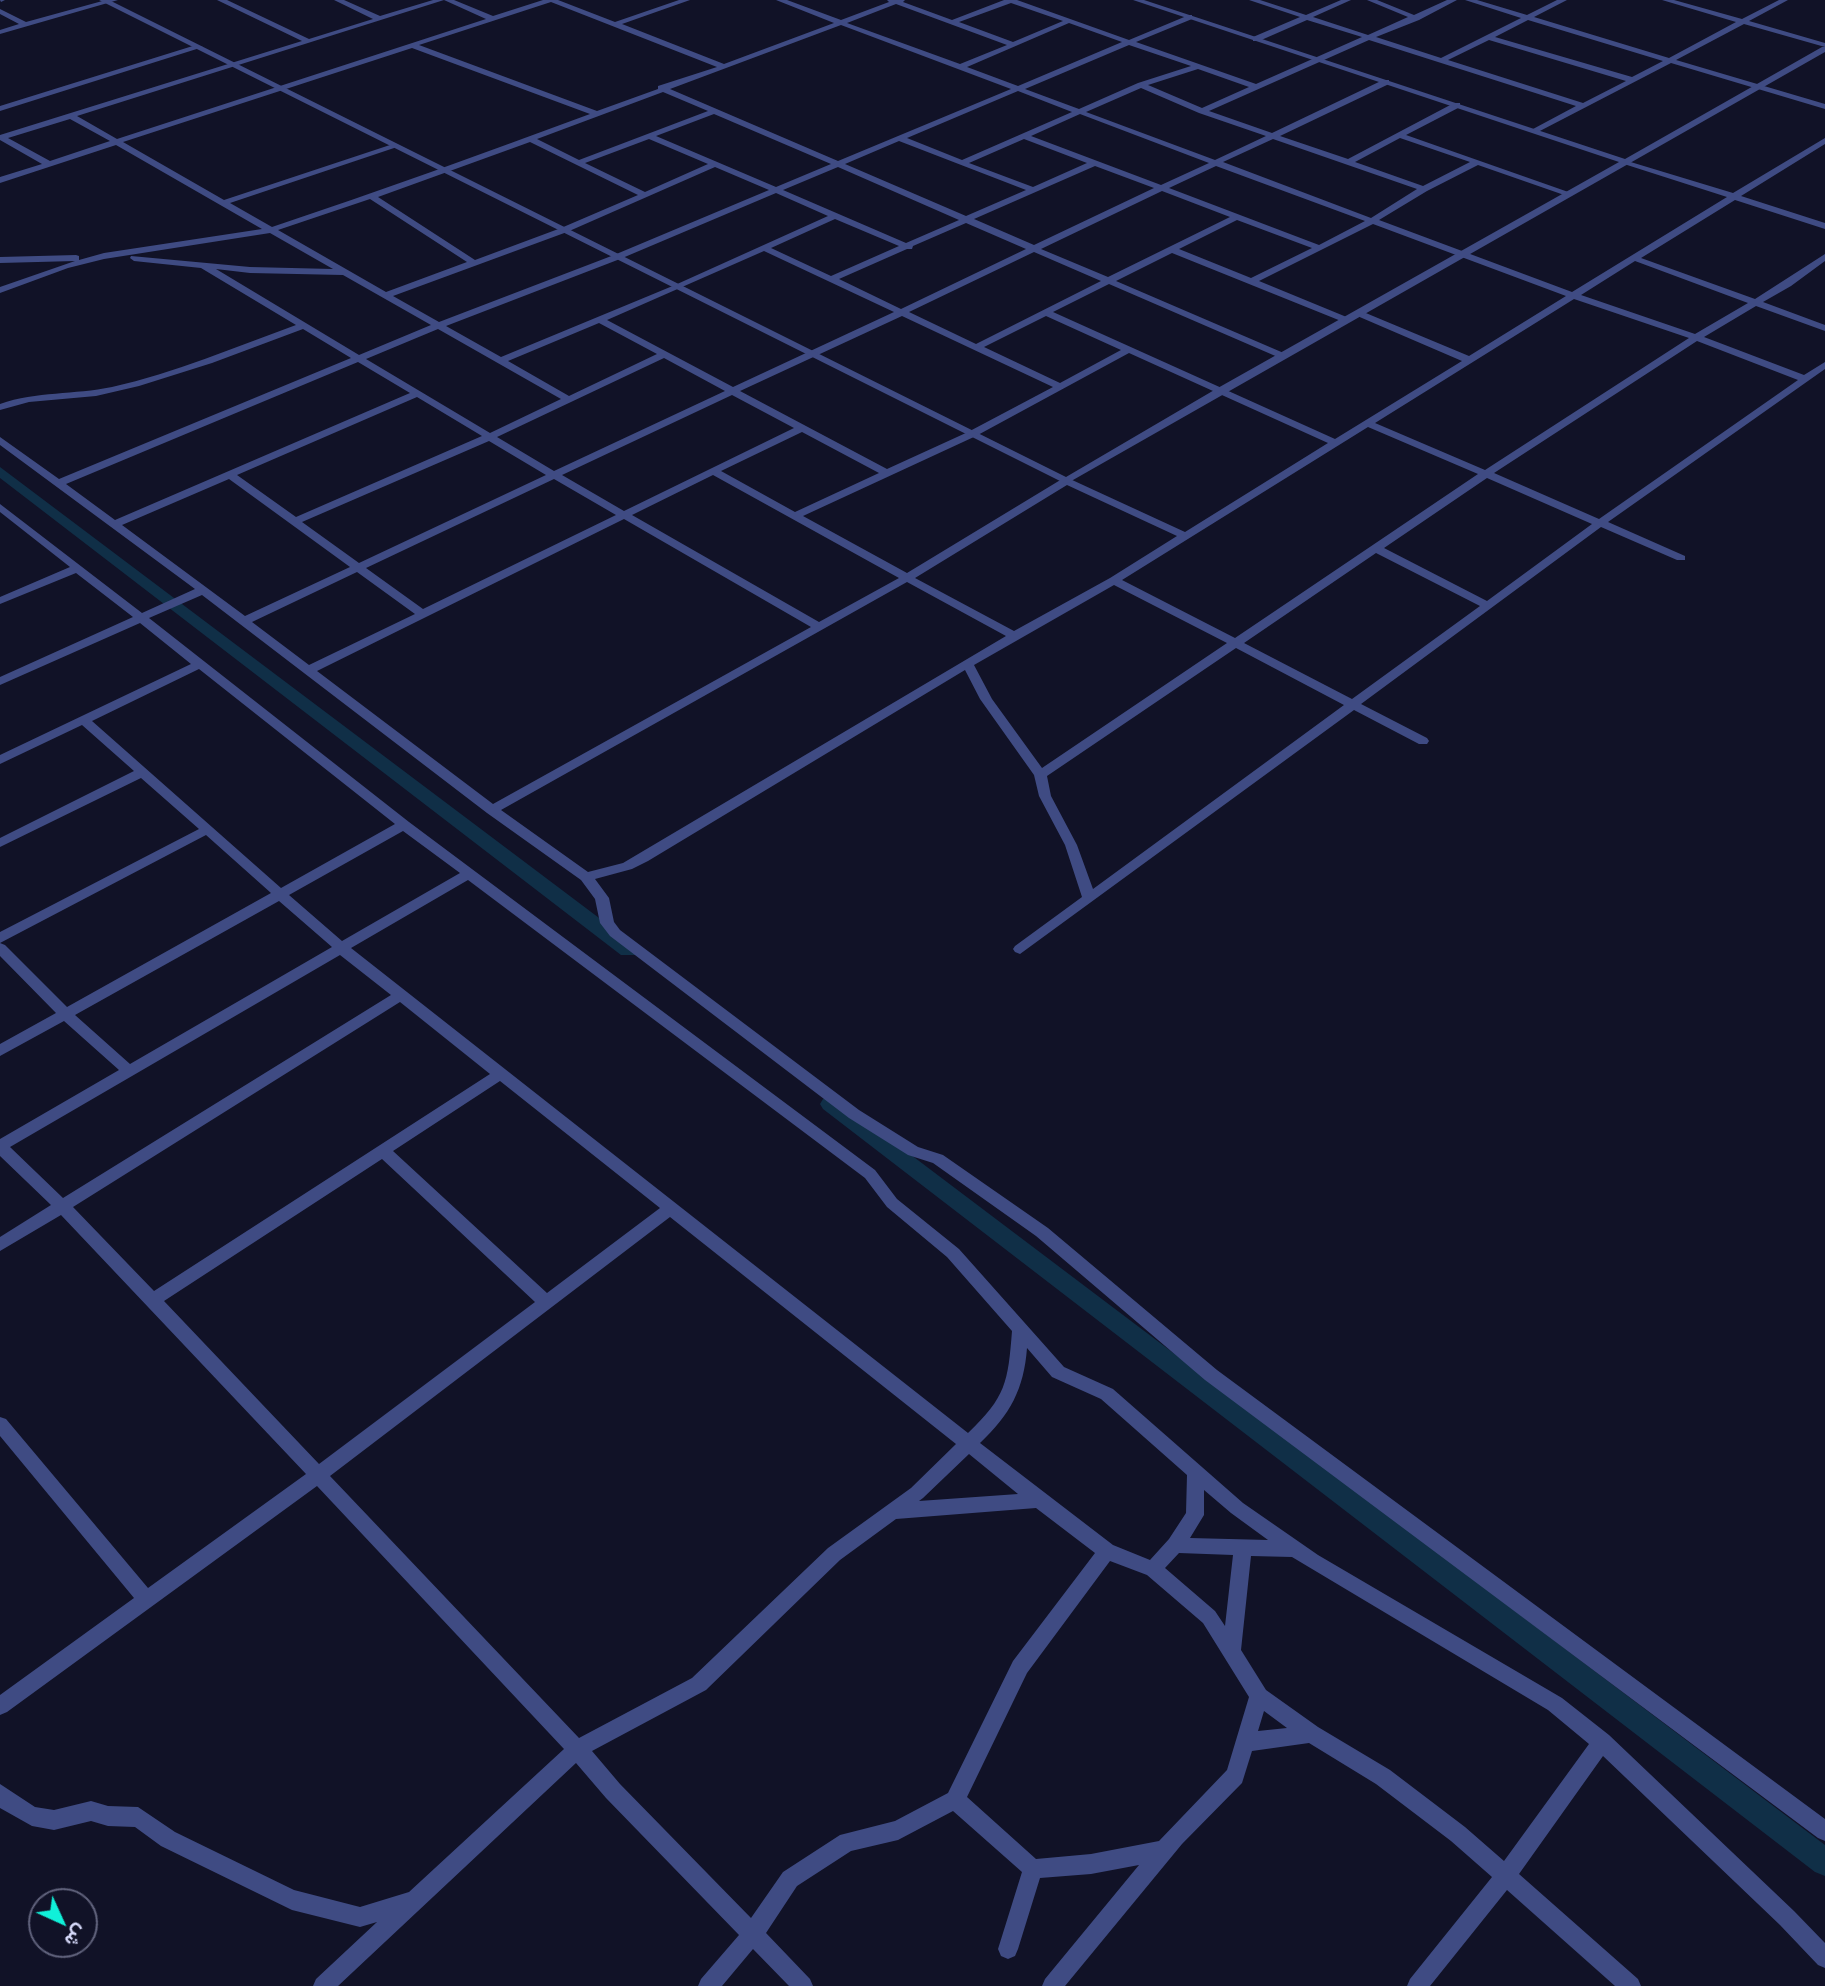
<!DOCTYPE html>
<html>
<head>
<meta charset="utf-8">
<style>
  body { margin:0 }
  #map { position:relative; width:1825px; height:1986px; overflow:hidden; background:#111227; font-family:"Titillium Web",Vazirmatn,sans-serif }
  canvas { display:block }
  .north { position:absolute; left:28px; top:1888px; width:70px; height:70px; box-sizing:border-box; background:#111227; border:2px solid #61637d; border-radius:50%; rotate:135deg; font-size:19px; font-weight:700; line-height:28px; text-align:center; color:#d9dcfd }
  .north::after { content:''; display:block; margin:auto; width:24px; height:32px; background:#10f1d9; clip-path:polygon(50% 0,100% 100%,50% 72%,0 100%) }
</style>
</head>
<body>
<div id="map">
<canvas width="1825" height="1986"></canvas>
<div class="north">ش</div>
</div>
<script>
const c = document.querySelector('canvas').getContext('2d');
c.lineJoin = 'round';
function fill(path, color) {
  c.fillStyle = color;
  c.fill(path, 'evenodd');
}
const canal = new Path2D(`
  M0,467L635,945L637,950L635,955H621L0,478Z
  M830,1096L837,1099L1825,1845V1876L1815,1872L823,1109L820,1104L823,1099Z`);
const minor = new Path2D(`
  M0,0H5L1,2Z
  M106,0H118L0,34V30L19,24L0,14V9L26,22Z
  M217,0H227L309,39L373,19L334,0H344L380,16L433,0H444L77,116L117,139L486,19L444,0H454L493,16L543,0H558L615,22L679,0H690L622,24L724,64L834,23L776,0H787L841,20L889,2L887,0H905L903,2L952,20L1004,0H1017L1129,40L1189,15H1192V19L1136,42L1256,84L1362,37L1307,20L1259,41H1253V37L1300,17L1249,0H1260L1306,15L1341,0H1351L1313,17L1368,35L1408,17L1367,0H1377L1414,15L1447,0H1457L1419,20L1376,37L1441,58L1521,18L1465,0H1477L1527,15L1557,0H1567L1534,17L1669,58L1736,22L1662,0H1674L1742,19L1779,0H1788L1749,21L1825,43V47L1744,24L1676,60L1825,104V109L1671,63L1536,133H1533V129L1576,106L1369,40L1209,111L1272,133L1383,80H1389V84L1280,136L1348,159L1454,103H1460V107L1406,135L1574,194L1567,196L1478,165L1427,191L1379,220L1572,292L1727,197L1624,164V160L1733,193L1825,138V144L1741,196L1825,223V229L1735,200L1641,258L1755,299L1825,254V261L1791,286L1763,302L1825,325V331L1756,306L1704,337L1804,375L1825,362V369L1608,522L1685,556V560H1677L1601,527L1361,704L1427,738L1429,741L1427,744H1419L1354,710L1020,954L1015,952L1013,949L1015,946L1082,897L1065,845L1039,796L1034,775L980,699L965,670L648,861L632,869L595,879L609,898L614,922L620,930L859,1110L918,1147L943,1155L1048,1228L1217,1370L1825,1819V1841L1818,1838L1205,1380L1036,1236L933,1163L908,1155L849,1118L610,936L600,923L595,899L581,880L487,813L202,595L149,618L409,822L875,1170L897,1199L959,1249L1064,1367L1113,1389L1243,1503L1318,1555L1562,1698L1609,1735L1794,1911L1825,1943V1968L1818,1965L1780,1925L1603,1756L1519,1874L1638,1979L1641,1986H1615L1507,1890L1430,1986H1407L1410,1979L1492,1877L1451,1841L1376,1784L1309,1743L1252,1751L1242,1783L1182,1844L1065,1986H1042L1045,1979L1139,1865L1091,1874L1040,1878L1018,1949L1015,1956L1008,1959L1001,1956L998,1949L1022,1872L953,1811L898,1840L851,1851L797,1886L766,1933L810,1979L813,1986H789L753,1949L722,1986H698L701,1979L739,1935L606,1798L576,1763L338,1986H313L316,1979L377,1922L360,1927L292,1910L161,1846L135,1827L108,1826L91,1821L54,1830L32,1826L0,1808V1784L35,1807L54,1810L91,1801L108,1806L138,1807L175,1832L294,1890L360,1907L409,1892L564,1749L317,1486L7,1712L0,1715V1695L134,1598L0,1436V1417L6,1419L148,1588L306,1474L61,1215L0,1251V1237L51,1205L0,1156V1139L119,1070L64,1021L0,1056V1044L56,1013L0,956V943L5,945L67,1007L271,893L206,835L0,943V932L199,829L141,778L0,847V838L134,771L82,725L0,764V755L191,664L140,623L0,685V677L133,617L76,573L0,604V597L70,567L0,512V504L142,613L195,589L0,445V437L59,479L351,358L303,329L212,363L139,386L96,396L29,402L0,410V404C37,391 74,395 112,387C175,373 235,347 296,325L201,268L134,261L130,258L131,256L250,267L333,269L270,233L104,259L68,268L0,293V287L75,261L0,263V257L76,255L79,256V260L104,253L262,229L116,145L0,183V177L42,164L0,140V135L302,41ZM551,2L717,67L658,86V89L597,111L419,45ZM1011,3L1063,21L1013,42L959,22ZM896,4L1007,45L960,64L847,23ZM1528,20L1663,61L1632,77L1495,37ZM1069,23L1122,42L1018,86L967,67ZM841,25L1011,89L838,161L670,89ZM1489,40L1626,81L1583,103L1448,60ZM1129,45L1191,66L1138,83L1079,109L1025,89ZM412,48L590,114C485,153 379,191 272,227L230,203L400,146L393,144L224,200L123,142ZM1198,69L1249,87L1202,108L1148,85ZM1141,88L1199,113L1266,136L1215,160L1086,112ZM1018,91L1072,112L962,160L907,138ZM663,92L708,111L579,160L537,139ZM714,114L831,164L776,187L656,136ZM1080,114L1209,163L1161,185L1031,136ZM70,119L110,141L50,161L8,138ZM1400,138L1470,162L1423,186L1355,162ZM649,139L708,164L645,192L585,163ZM1024,139L1087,163L1033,187L969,163ZM1273,139L1417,189L1371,218L1223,162ZM899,141L1026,190L966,216L845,164ZM530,142L638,195L561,228L475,260L378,197ZM1095,166L1154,188L1034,245L974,219ZM1216,166L1365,221L1319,245L1169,188ZM715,167L769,190L614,255L439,322L393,296L567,232ZM838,167L959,220L906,243L783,190ZM1162,191L1230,217L1108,277L1041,249ZM776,193L828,216L675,285L501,357L446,326L620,259ZM370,199L467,262L386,292L278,230ZM835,219L899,246L831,276L771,248ZM1237,220L1312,248L1251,278L1179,249ZM966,223L1026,249L901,309L839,279L907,249H912L913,246ZM1373,224L1566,296L1469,356L1361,311H1355V315L1462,361L1335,439L1053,312L1109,284L1280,358H1286V354L1116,281L1172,253L1346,323L1349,322V318L1259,281ZM764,251L894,312L733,387L607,320ZM1034,252L1101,281L976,344L909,312ZM1635,261L1748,303L1695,334L1581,295ZM216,269L250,273L343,275L431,325L359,355ZM1574,299L1689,338L1485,470L1375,423ZM902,316L1053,387L968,432L887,469L740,391ZM1046,316L1121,350L1060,383L984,347ZM599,323L657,354L569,396L508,361ZM438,329L561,399L490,433L366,359ZM1697,341L1798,380L1599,519L1494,473ZM1129,353L1328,443L1185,532L1070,479H1062L907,573L803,516L976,436ZM664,358L725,391L554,471L497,437ZM358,362L410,393L115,520L66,484ZM732,395L794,428L624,511L562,475ZM417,397L482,436L296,517L237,475ZM1368,427L1478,474L1235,638L1122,580ZM802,432L879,473L795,512L721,471ZM489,441L546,475L359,563L302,522ZM713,475L899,578L819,622L632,515ZM1487,478L1592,524L1487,601L1384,548ZM229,479L350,567L245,616L122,525ZM554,479L616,515L423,609L366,568ZM1067,485L1177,536L1110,578L1014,631L915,578ZM624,519L811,627L493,804L317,671ZM1376,553L1480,606L1352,699L1244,643ZM357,572L415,614L309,665L252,622ZM907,582L1006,636L623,863L588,872L501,810ZM1114,585L1227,643L1042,768L992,699L974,665ZM1236,648L1344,705L1093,889L1077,845L1051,796L1047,776ZM199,669L395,824L281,888L92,721ZM403,831L460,873L342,941L289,895ZM468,880L865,1178L887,1207L947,1257L1012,1331C1008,1382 1006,1397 968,1433L351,948ZM279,901L332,947L130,1064L75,1015ZM340,955L391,995L63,1198L10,1147ZM400,1002L490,1074L154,1291L73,1207ZM500,1081L660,1208L547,1293L393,1151ZM382,1159L535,1302L319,1464L164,1301ZM670,1217L956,1444L911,1488L828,1548L692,1678L579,1738L330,1476ZM1027,1348L1052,1377L1101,1399L1187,1475L1186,1513L1169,1539L1150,1560L1113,1545L980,1443C1010,1415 1024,1389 1027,1348ZM969,1454L1018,1494L919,1501L923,1498ZM1204,1490L1231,1513L1268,1540L1190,1538L1204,1515ZM1036,1508L1095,1553L1013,1661L948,1793L895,1821L840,1835L783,1872L751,1918L620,1784L592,1751L706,1690L840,1560L896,1519ZM1179,1553L1233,1555L1225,1626L1215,1611L1165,1568ZM1251,1556L1292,1557L1548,1710L1589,1744L1504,1861L1465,1827L1390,1770L1318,1727L1266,1690L1241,1650ZM1110,1561L1147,1575L1203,1623L1249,1697L1227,1770L1159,1841L1091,1854L1036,1859L967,1797L1027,1673ZM1264,1711L1287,1728L1258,1731Z
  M196,45L203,47L0,111V106Z`);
const tertiary = new Path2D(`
  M99,0H109L1066,477L1216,389L1619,162L1133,0H1144L1625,159L1822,47H1825V52L1066,484Z`);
fill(canal, '#102f47');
fill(minor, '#3f4b83');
fill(tertiary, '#3f4b83');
</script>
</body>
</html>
